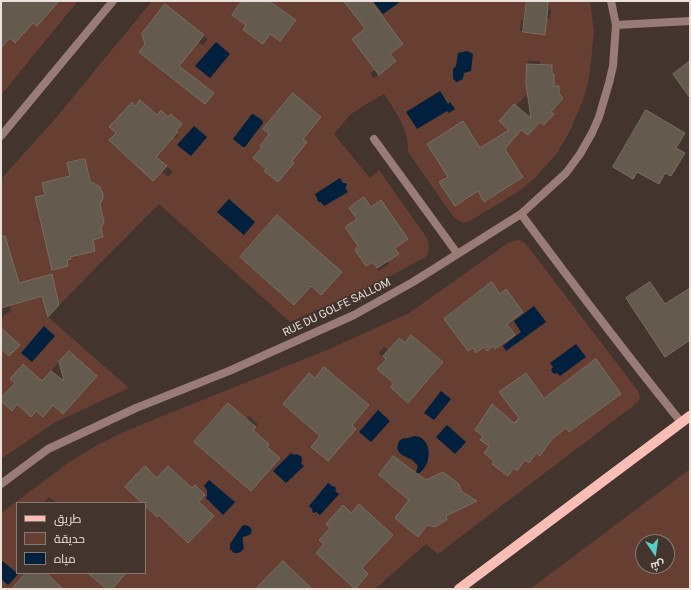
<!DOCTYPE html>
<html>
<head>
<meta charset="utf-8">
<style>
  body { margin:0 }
  #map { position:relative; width:691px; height:590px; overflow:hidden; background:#43342e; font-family:Roboto,Cairo,sans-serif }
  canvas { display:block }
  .frame { position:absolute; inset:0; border:2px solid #eae0dc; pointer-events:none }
  .legend { position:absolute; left:16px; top:502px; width:130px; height:72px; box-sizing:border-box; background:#43342e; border:1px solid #867974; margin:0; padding:5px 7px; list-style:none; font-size:12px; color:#eae0dc }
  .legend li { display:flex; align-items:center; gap:8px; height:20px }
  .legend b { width:20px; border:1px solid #867974 }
  .north { position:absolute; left:635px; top:534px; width:40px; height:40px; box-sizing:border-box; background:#43342e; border:1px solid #867974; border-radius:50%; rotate:167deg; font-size:11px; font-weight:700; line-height:16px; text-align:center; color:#eae0dc }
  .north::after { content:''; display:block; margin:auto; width:14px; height:18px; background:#56cec3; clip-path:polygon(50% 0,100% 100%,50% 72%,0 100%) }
</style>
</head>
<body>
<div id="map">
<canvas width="691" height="590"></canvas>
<div class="frame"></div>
<ul class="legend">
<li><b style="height:5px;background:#fabeb4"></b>طريق</li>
<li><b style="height:11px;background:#663f32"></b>حديقة</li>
<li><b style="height:11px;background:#00203d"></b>مياه</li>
</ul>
<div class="north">ش</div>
</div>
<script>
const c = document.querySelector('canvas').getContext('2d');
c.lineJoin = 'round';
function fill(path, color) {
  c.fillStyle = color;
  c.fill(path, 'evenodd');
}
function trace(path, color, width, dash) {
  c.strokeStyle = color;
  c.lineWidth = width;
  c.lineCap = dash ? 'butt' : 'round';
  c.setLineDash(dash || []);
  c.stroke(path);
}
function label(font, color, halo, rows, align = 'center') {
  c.font = font + ' Roboto,sans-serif';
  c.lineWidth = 3;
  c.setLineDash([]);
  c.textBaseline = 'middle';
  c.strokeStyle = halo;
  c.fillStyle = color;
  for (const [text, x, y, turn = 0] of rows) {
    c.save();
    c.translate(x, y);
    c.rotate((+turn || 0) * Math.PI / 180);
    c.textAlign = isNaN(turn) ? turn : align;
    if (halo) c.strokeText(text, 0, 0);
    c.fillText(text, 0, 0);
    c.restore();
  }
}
const green = new Path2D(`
  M58,1H78L1,95V48L10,38L16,43L33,23L37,26Z
  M152,1H242L232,15L246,25L243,30L263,44L270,34L280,41L295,20L273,3L274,1H344L365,29L352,39L375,70L370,73L374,78L395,62L390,54L403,44L371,1H373L383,14L401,1H527L524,21L521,20L520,31L544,35L547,19H550L551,9L547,8L548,1H590L594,32L590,70L588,83L583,100L570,131L557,153L536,177L521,190L468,222L463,223L456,219L452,215L408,152C410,131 395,111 384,94L360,108L350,115L334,134L370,178L379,170L427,238C429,245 430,250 426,257L375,284L290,322L159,204L59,305L52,274L38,278L48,317L129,388L54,423L1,459V401L12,411L17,404L31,416L36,411L43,417L53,405L63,414L97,376L69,351L42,381L23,364L10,379L15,383L1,398V349L9,356L20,345L1,328C1,318 1,315 11,312L10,306L29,300L25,288L21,290L11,256L1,259V179L55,119ZM165,5L208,39L203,45L198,42L172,60L195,79L139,52L145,44L142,34ZM527,61H540V65H551L552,74H554V86H558L559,94L563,98L551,112L554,114L545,125L540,122L528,135L521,130L508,129L499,121L514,104L516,106L526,95L528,96ZM293,94L321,116L303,139L307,142L300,151L289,159L294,163L278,182L264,172L266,169L253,158L262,147L260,146L269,134L263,129ZM140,100L157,115L161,111L168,117L172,114L182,124L176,131L179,134L175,138L173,137L156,157L173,172L168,177L162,172L153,180L109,140L115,133L109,127L132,102L135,106ZM463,122L480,148L506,164L512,160L523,177L485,202L478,191L455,206L439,182L448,177L427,144ZM85,159L91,185L95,184C103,188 105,195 100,204L104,222L101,227L103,237L93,240L95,251L82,254L81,249L69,252L71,258L67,260L68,266L52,269L35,198L45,195L42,183L70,176L67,163ZM340,178L347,191L324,206L321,202L318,201L317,200L318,198ZM364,198L371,207L381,200L395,248L399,254L387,261L389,264L379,271L373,262L366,266L355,250L358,246L345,227L357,219L349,207ZM277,215L291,228L321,295L311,286L294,305L240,257Z
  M518,240L522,241L526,244L638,391C640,396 641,399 637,403L438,554L426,544L375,589H312L283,561L256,589H112L126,573H145V551L146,550L145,549V506L157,517L165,510L199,502L205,495L195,485L192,488L169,466L157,478L145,466L126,487L142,503H56L49,497L43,503H17V573L1,560V513L68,463L97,445L117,435L150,421L327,350L409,313L508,243ZM492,282L500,294L506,289L523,312L507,324L515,335L496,349L493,347L487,351L484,347L476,353L473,348L468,351L444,319ZM545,322L506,350L503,346L522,332ZM411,335L443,362L408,403L390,388L394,383L377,369L386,359L379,353L384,347L388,350L398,338L405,343ZM596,360L621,394L570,432L566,428L560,433L501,392L526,373L544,398ZM324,367L369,405L352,425L356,429L328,461L311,447L320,436L283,404L309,374L315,378ZM227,403L246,419L249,416L258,424L253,430L269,444L267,447L279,458L251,491L194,442ZM489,410L515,428L531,431L549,444L540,456L536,453L529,463L525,460L517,471L514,468L508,476L492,464L494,461L484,453L489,446L483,436L475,430ZM425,442L427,446L428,450L416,473L418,466L412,460L406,457ZM393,456L413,470L410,475L419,483L443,472L462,494L471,501L469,505L446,516L447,521L435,527L427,525L418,537L409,500L379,475ZM210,480L223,515L207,496V490L204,486ZM328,483L332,486L335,487L336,488L335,491L339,494L320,515L316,511L312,512V510ZM359,504L393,535L381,548L373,541L354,561L368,574L355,589L324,544L330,528L326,524L343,505L351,513ZM251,529V533L247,536L243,537C242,541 244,544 244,549H230V546L231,543Z
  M690,469V589H530ZM643,542H667V566H643Z
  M17,573H26L12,589H1V579L9,585L18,574Z
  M46,573H88L107,589H63Z`);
const water = new Path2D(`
  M373,1H401L383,14Z
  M216,42L230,54L210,78L195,66Z
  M467,51L473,54L471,71L464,73L463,79L457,82L453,79V69L456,66L458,53Z
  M440,91L448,104L450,102L455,109L449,113L447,111L417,129L406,112Z
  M253,114L262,120L263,123L245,147H243L234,140L233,139L251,115Z
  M194,126L207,137L191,156L177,145Z
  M340,178L343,183H346L347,185L345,188L348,192L324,206L321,202H319L317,200V198L315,194Z
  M229,199L255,222L244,235L217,212Z
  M534,306L546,322L506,351L503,346L521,332L514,321Z
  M44,326L55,336L32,362L21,353Z
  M576,344L586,357L560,376L557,373L555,374L553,373L551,370L553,367L550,363Z
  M441,391L451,399L434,420L424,413Z
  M378,410L390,421L371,442L359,432Z
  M447,425L466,442L455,454L436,437Z
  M414,436C433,437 433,465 418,474L416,473L418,466C416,463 414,461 411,459C405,456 395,454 398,444C398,442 400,440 402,439C405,438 410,438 414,436Z
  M291,453L294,455L296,454L301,456L302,460L301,463L304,466L286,483L273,471Z
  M209,480L235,502L223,515L206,498C208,494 208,490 204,486Z
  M328,483L332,486L335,487L336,489L335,491L339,494L320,515L316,512L313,513L312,509L309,506Z
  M244,525C250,525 255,531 249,535C247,536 245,536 243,537C241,545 248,549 238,553H234L230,549V544L242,526Z
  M1,560L18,574L8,585L1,579Z`);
const building = new Path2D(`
  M1,1H59L37,26L33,23L15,43L10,38L1,48Z
  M242,1H269L296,20L280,41L270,34L263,44L243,30L246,25L232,15Z
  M344,1H371L403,44L390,54L396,61L379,75L352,39L365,29Z
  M527,1H548L547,8H548L545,35L523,32Z
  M165,4L204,35L179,66L214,93L205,104L139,52L145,44L142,34Z
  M690,61V98L673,74Z
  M527,64L552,65V74H554V86H559V94L563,98L551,112L554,114L544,125L540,122L528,135L521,130L505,149L523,177L484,202L478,191L455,206L439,182L448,177L427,144L463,121L480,148L509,130L499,121L514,104L531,118L526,84Z
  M293,93L321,117L303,139L307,142L292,161L294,163L278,182L264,171L266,169L253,158L262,147L260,146L269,134L263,129Z
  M140,100L157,115L161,110L168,117L171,114L182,124L176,131L178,132L156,157L167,166L153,181L109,140L116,133L109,127L132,102L135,106Z
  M646,110L685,133L676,148L685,153L671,176L665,173L659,184L637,172L633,179L613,167Z
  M85,159L90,181L100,187L103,194V199L100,204L104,222L101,228L103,237L93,240L95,251L70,257L71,259L67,260L68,266L52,270L35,197L45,195L42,183L70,176L67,163Z
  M364,197L371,207L381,200L408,239L395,248L399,254L377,268L373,262L366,266L355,250L358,246L345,227L357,219L349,208Z
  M277,215L342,272L321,295L311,286L294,305L240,257Z
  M1,236H5L19,283L52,274L59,305L48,317L42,296L1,308Z
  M492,282L500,294L506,289L523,312L507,324L515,335L495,349L493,346L487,351L484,347L476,353L473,348L468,351L444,319Z
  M650,282L665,304L690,288V340L665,357L626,298Z
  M1,328L20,345L9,356L1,349Z
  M411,335L443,362L408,403L390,387L394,383L377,369L386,359L383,356L399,338L405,343Z
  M69,351L97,376L63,414L53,405L43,417L36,411L31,417L17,404L12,411L1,401V398L15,383L10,379L23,364L42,381L51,371L64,381L59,362Z
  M596,359L621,394L569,432L566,428L552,439L540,456L536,453L529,463L525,460L517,471L514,468L508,476L492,464L494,461L484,453L489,446L480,440L483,436L475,430L492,404L514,423L519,418L499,392L526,373L544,398Z
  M324,367L369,405L352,425L356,429L328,461L311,447L320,436L283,404L309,373L315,378Z
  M228,403L256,427L253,430L269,444L267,447L280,458L251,491L194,442Z
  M393,456L426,480L443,472L459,484L461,491L477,501L446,516L447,520L435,527L427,525L418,537L395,518L409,500L379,475Z
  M145,466L157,478L168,466L192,488L195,485L205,495L199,502L214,516L188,543L159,515L157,517L145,506V503H142L125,487Z
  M359,504L393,535L362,568L368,574L355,589L316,553L324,544L319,540L330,528L326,524L343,505L351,513Z
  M283,561L312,589H256Z
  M26,573H46L63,589H12Z
  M88,573H126L112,589H107Z`);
const street = new Path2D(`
  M616,25L690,21
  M1,136L113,1
  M374,139L457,253
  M521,214C573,284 626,354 681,422
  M1,484L48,449L136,408L229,371L354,315L413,282L521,214L566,173L580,154L592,133L599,117L609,83L613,66L616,25L611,1`);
const primary = new Path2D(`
  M459,589L690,416`);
const streetNames = [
  ["RUE DU GOLFE SALLOM",337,308,-26]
];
fill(green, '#663f32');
fill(water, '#00203d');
fill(building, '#645b4e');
trace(building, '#796f61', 1);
trace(street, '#997c77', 8);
trace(primary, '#fabeb4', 10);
label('11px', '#eae0dc', '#43342e', streetNames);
</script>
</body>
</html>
